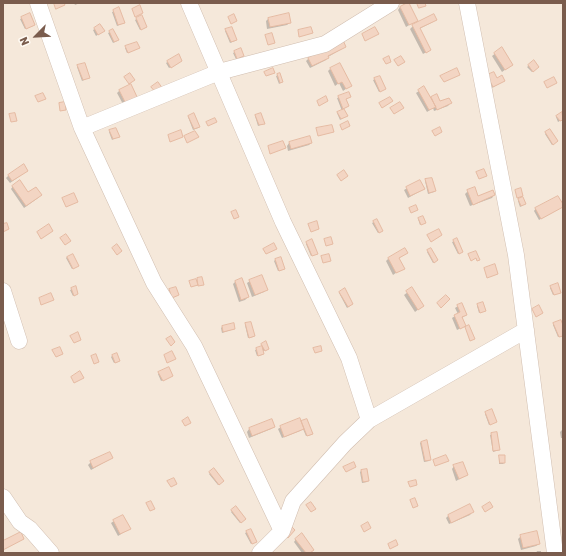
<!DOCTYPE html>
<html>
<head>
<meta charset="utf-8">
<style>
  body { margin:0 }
  #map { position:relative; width:566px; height:556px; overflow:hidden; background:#fdf6ec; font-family:Rubik,sans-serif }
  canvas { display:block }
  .frame { position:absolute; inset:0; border:4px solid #7a5c4d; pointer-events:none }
  .north { position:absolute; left:16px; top:16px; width:40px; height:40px; -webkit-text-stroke:3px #fffaf3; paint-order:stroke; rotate:246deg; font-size:11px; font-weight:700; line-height:16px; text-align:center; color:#7a5c4d }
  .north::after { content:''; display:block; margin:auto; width:14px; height:18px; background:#7a5c4d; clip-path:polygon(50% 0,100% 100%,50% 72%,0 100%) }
</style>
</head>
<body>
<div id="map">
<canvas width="566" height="556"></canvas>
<div class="frame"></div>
<div class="north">N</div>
</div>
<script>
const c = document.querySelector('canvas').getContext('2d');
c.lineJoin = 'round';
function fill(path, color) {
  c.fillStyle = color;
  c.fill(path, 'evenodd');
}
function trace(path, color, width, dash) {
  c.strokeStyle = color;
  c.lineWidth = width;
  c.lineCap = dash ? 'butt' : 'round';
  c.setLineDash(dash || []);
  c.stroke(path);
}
const residential = new Path2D(`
  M3,3H563V553H3Z`);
const shadow = new Path2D(`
  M74,3H80L75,5Z
  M400,7L416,21L406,27L398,10Z
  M119,9L124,23L117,26L112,12Z
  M30,15L33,26L25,29L20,19Z
  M288,15L290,22L287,25L267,29L266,21L268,19Z
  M141,16L146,27L140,30L135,20Z
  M433,22L419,29L430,50L423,54L410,29L413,26Z
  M100,26L102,32L96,36L93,30Z
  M113,30L117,41L113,43L108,33Z
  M226,30L235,41L230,43L225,31Z
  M136,43L137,49L127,53L125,48Z
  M345,47L328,57L326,60L310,68L306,61L309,58Z
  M240,49L243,56L236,59L233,53Z
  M501,49L509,67L502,72L492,56Z
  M178,55L180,62L169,68L166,63Z
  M533,62L538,67L532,72L527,67Z
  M78,66L88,78L82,81L77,67Z
  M330,69L350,86L343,91L339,83L335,86L328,71Z
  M280,74L282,82L279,84L276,76Z
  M379,77L384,89L379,92L373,80Z
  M485,78L497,79L504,81L490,89Z
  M120,90L134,101L124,106L117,93Z
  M419,91L430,99L432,98L440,103H450L448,106L434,111L433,108L427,112L416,93Z
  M349,93L350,97L345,99L348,106L343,109L346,116L340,120L337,113L342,111L337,98Z
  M562,114L563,119L558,122L556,117Z
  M256,115L263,124L258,126L255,116Z
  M189,116L198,128L193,130L188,117Z
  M110,131L117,137L112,140L109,132Z
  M546,133L556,142L552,145L545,134Z
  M289,143H311L309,145L288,151L287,146Z
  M24,173L10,183L6,178L9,175Z
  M426,180L435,191L434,192L428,194L425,181Z
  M419,181L424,189L408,198L404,190Z
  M13,186L28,193L38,198L24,208L11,189Z
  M468,191L478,197L494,195L492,198L470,206L465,194Z
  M518,200L525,204L520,207L518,201Z
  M563,206L539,220L534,211L536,208Z
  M418,219L425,223L420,225Z
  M377,220L381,231L378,233L372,223Z
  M457,240L461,252L458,254L452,242Z
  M307,243L316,254L311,256L306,244Z
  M428,251L436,261L433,263L427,252Z
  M406,253L398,259L403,268L393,275L386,261L388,259Z
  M67,257L77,266L72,269L66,258Z
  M275,260L283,269L282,270L278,271L274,261Z
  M250,281L267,289L264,292L252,297L247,283Z
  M235,282L248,297L245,300L239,302L233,284Z
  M551,287L559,293L553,295L550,288Z
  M75,288L77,294L73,296L70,290Z
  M412,289L420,308L415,312L404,295Z
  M340,292L352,304L351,305L347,308L339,293Z
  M478,305L484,311L479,313L477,306Z
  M458,306L466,315L462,318L465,326L457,330L452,318L458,314L455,308Z
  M246,324L254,336L253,337L248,338L245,325Z
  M554,324L563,328V336L558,337L553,325Z
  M222,327L234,329L222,333L221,328Z
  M262,344L267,349L262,352V355L257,356L255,350L262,347Z
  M112,356L118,362L114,363L111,357Z
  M159,373L171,376L161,381L158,374Z
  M486,413L495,422L489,425L485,414Z
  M271,420L274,427L271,429L249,438L247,432L249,429Z
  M306,420L311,435L306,436L303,429L300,431L282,438L278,429L281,427Z
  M563,429V438H561L560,432Z
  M497,433L499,450L493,452L490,435Z
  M421,442L430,460L429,461L424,462L420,443Z
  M500,456L504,463L503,464H499Z
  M112,458L91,470L88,465L91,462Z
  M454,466L467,475L456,481L452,469Z
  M214,469L223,481L218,485L209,474Z
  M361,471L368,481L367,482L362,483L360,472Z
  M236,507L245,519L240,523L231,512Z
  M472,512L470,515L449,524L446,518L448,516Z
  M114,521L129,529L118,536L111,523Z
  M250,530L255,542L251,544L245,533Z
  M521,536L539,544L536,546L521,550L518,539Z
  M296,539L309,553H302L294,542Z
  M537,551H541V553H536Z`);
const building = new Path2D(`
  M54,3H64L65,5L56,9Z
  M407,3H409L418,21L409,25L400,7Z
  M417,3H425L426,6L419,8Z
  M140,5L143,13L135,17L132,9Z
  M119,7L125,23L118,25L113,10Z
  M30,13L35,25L26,29L21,17Z
  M289,13L291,23L270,27L268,18Z
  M234,14L237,21L231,24L228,17Z
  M434,14L437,20L420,28L431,50L426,53L412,25Z
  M142,15L147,27L141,30L136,18Z
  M100,24L105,31L98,35L94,28Z
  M232,27L237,40L231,42L225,29Z
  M311,27L313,33L299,37L298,30Z
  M375,27L379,34L365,41L362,34Z
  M113,29L119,40L114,42L109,31Z
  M272,33L275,43L268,45L265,35Z
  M343,40L346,47L328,56L329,58L312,66L308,58Z
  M137,42L140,48L128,53L125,46Z
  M502,47L513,65L505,70L494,53Z
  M241,48L244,56L237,59L234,51Z
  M179,54L182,61L171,68L167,61Z
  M389,56L391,62L386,64L383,59Z
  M401,56L405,62L398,66L394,60Z
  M534,60L539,67L533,72L528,65Z
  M85,63L90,78L83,80L77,65Z
  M340,63L352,86L346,89L342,82L338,84L330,68Z
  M273,68L275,73L266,76L264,72Z
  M457,68L460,75L444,82L440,76Z
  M494,72L497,78L502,75L505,81L493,87L487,75Z
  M130,73L135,80L129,84L124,77Z
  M280,73L283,82L280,83L277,74Z
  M380,76L386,89L380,92L374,78Z
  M554,77L557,83L547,88L544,82Z
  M158,82L163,89L156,93L151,87Z
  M131,84L138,99L126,104L119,90Z
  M424,86L436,107L429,110L418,90Z
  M349,92L351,97L346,99L349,106L343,109L338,96Z
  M43,93L46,99L38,102L35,96Z
  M437,94L440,101L449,98L452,103L437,110L431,97Z
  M326,96L328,101L319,106L317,101Z
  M390,97L393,101L382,108L379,103Z
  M65,102L66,110L60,111L59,103Z
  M400,102L404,108L394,114L390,108Z
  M344,109L348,116L341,119L337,112Z
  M562,112L563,120L560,121L556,116Z
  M15,113L17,121L11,122L9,114Z
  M194,113L200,127L194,129L188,116Z
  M261,113L265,124L259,125L255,115Z
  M215,118L217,122L208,126L206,122Z
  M348,121L350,126L342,130L340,125Z
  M332,125L334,132L318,136L316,128Z
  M440,127L442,132L435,136L432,131Z
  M116,128L120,137L113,139L109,130Z
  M550,129L558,141L553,145L545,132Z
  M181,130L183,137L170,142L168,135Z
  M195,131L199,137L187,143L184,136Z
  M310,136L312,143L291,149L289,142Z
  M283,141L286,148L270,154L268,146Z
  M24,164L28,171L12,181L8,175Z
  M484,169L487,176L479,179L476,172Z
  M344,170L348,176L341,181L337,175Z
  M432,178L436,191L429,193L425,179Z
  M20,180L28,192L36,187L42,195L26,206L12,186Z
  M420,180L425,189L410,196L406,187Z
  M475,187L478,196L493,190L495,195L473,205L467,190Z
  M521,188L523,196L517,198L515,190Z
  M74,193L78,202L66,207L62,198Z
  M558,196L563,204V207L541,219L535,208Z
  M523,197L526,204L521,206L518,199Z
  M416,205L418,210L411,213L409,208Z
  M236,210L239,217L234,219L231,212Z
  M423,216L426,223L421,225L418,218Z
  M377,219L383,231L379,233L373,221Z
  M317,221L319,229L311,232L308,224Z
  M7,223L9,229L3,232V224Z
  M49,224L53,231L41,239L37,232Z
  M439,229L442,235L431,242L427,235Z
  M66,234L71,241L65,245L60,238Z
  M331,237L333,244L326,246L324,239Z
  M457,238L463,252L459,254L453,240Z
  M312,239L318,254L312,256L306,242Z
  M274,243L277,249L266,254L263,249Z
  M117,244L122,251L117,255L112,248Z
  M405,248L408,253L399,258L405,269L396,273L388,258Z
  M431,248L438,260L434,263L427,250Z
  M476,251L480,260L477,261L476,258L471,261L468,254Z
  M73,254L79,266L73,269L67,257Z
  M329,254L331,261L323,263L321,256Z
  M281,257L285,269L279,271L275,259Z
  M495,264L498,274L487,278L484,268Z
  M262,275L268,290L255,295L249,280Z
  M202,277L204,285L198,286L197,278Z
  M242,278L249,297L241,300L235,281Z
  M196,279L198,285L191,287L189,281Z
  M558,283L561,293L554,295L550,286Z
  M76,286L78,294L74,296L71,288Z
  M176,287L179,295L172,298L169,289Z
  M412,287L424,306L418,310L406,291Z
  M345,288L353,304L348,307L339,292Z
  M51,293L54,300L41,305L39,298Z
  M446,295L450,299L441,308L437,303Z
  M483,302L486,311L480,313L477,304Z
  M462,303L467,315L462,317L466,326L460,329L454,315L460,312L457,305Z
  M539,305L543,313L536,317L532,309Z
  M561,320L563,325V336L559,337L553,323Z
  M251,322L255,336L249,338L245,323Z
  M234,323L235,329L223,332L222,326Z
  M469,325L475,339L470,341L465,327Z
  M78,332L81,340L74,343L70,336Z
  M171,336L175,342L171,346L166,339Z
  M266,341L269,349L265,351L261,344Z
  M262,346L264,354L258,356L256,348Z
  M321,346L322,351L315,353L313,348Z
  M60,347L63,354L56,357L52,350Z
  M172,351L176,359L167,363L164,355Z
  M117,353L120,361L115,363L112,355Z
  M96,354L99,362L94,364L91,356Z
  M169,367L173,376L163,381L158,372Z
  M80,371L84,378L74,383L71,377Z
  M492,409L497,422L490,425L485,412Z
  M188,417L191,423L185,426L182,421Z
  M300,418L304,429L284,437L280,426Z
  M272,419L275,427L252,436L249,428Z
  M307,419L313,434L307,436L301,421Z
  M497,432L500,450L493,451L491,433Z
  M427,440L431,460L425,461L421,442Z
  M110,452L113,458L93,468L90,461Z
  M446,455L449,461L435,466L433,460Z
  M499,455H505V463H500Z
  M354,462L356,467L346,472L343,467Z
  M463,462L468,475L459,479L453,465Z
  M214,468L224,481L219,485L209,472Z
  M367,469L369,481L363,482L361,470Z
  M174,478L177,484L171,487L167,481Z
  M416,480L417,485L410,487L408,482Z
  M415,498L418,506L413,508L410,500Z
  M151,501L155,509L150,511L146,503Z
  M311,502L316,509L311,512L306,505Z
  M490,502L493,507L485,512L482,507Z
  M470,504L474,512L451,523L448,515Z
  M236,506L246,519L241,523L231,510Z
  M123,515L131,529L120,534L113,520Z
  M368,522L371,528L364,532L361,526Z
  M291,526L295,530L288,538L283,534Z
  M251,529L257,542L252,544L246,531Z
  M537,531L540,544L523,548L520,535Z
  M21,532L24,539L3,550V541Z
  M302,533L314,550L310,553H306L295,539Z
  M396,540L398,545L390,549L388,544Z`);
const minor = new Path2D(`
  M38,3L82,128L154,283L194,346L282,531
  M189,3L283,222L349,358L369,420
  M467,3L516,255L555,553
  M82,128L219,72L325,44L391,3
  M3,291L19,341
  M3,497L20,522L30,529L51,553
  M260,553L282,531L293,501L345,443L369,420L526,330`);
fill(residential, '#f5e8da');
fill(shadow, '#0003');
fill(building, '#f3d5c3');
trace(building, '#e6bba3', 1);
trace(minor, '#d1beb0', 17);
trace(minor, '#fff', 16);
</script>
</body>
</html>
